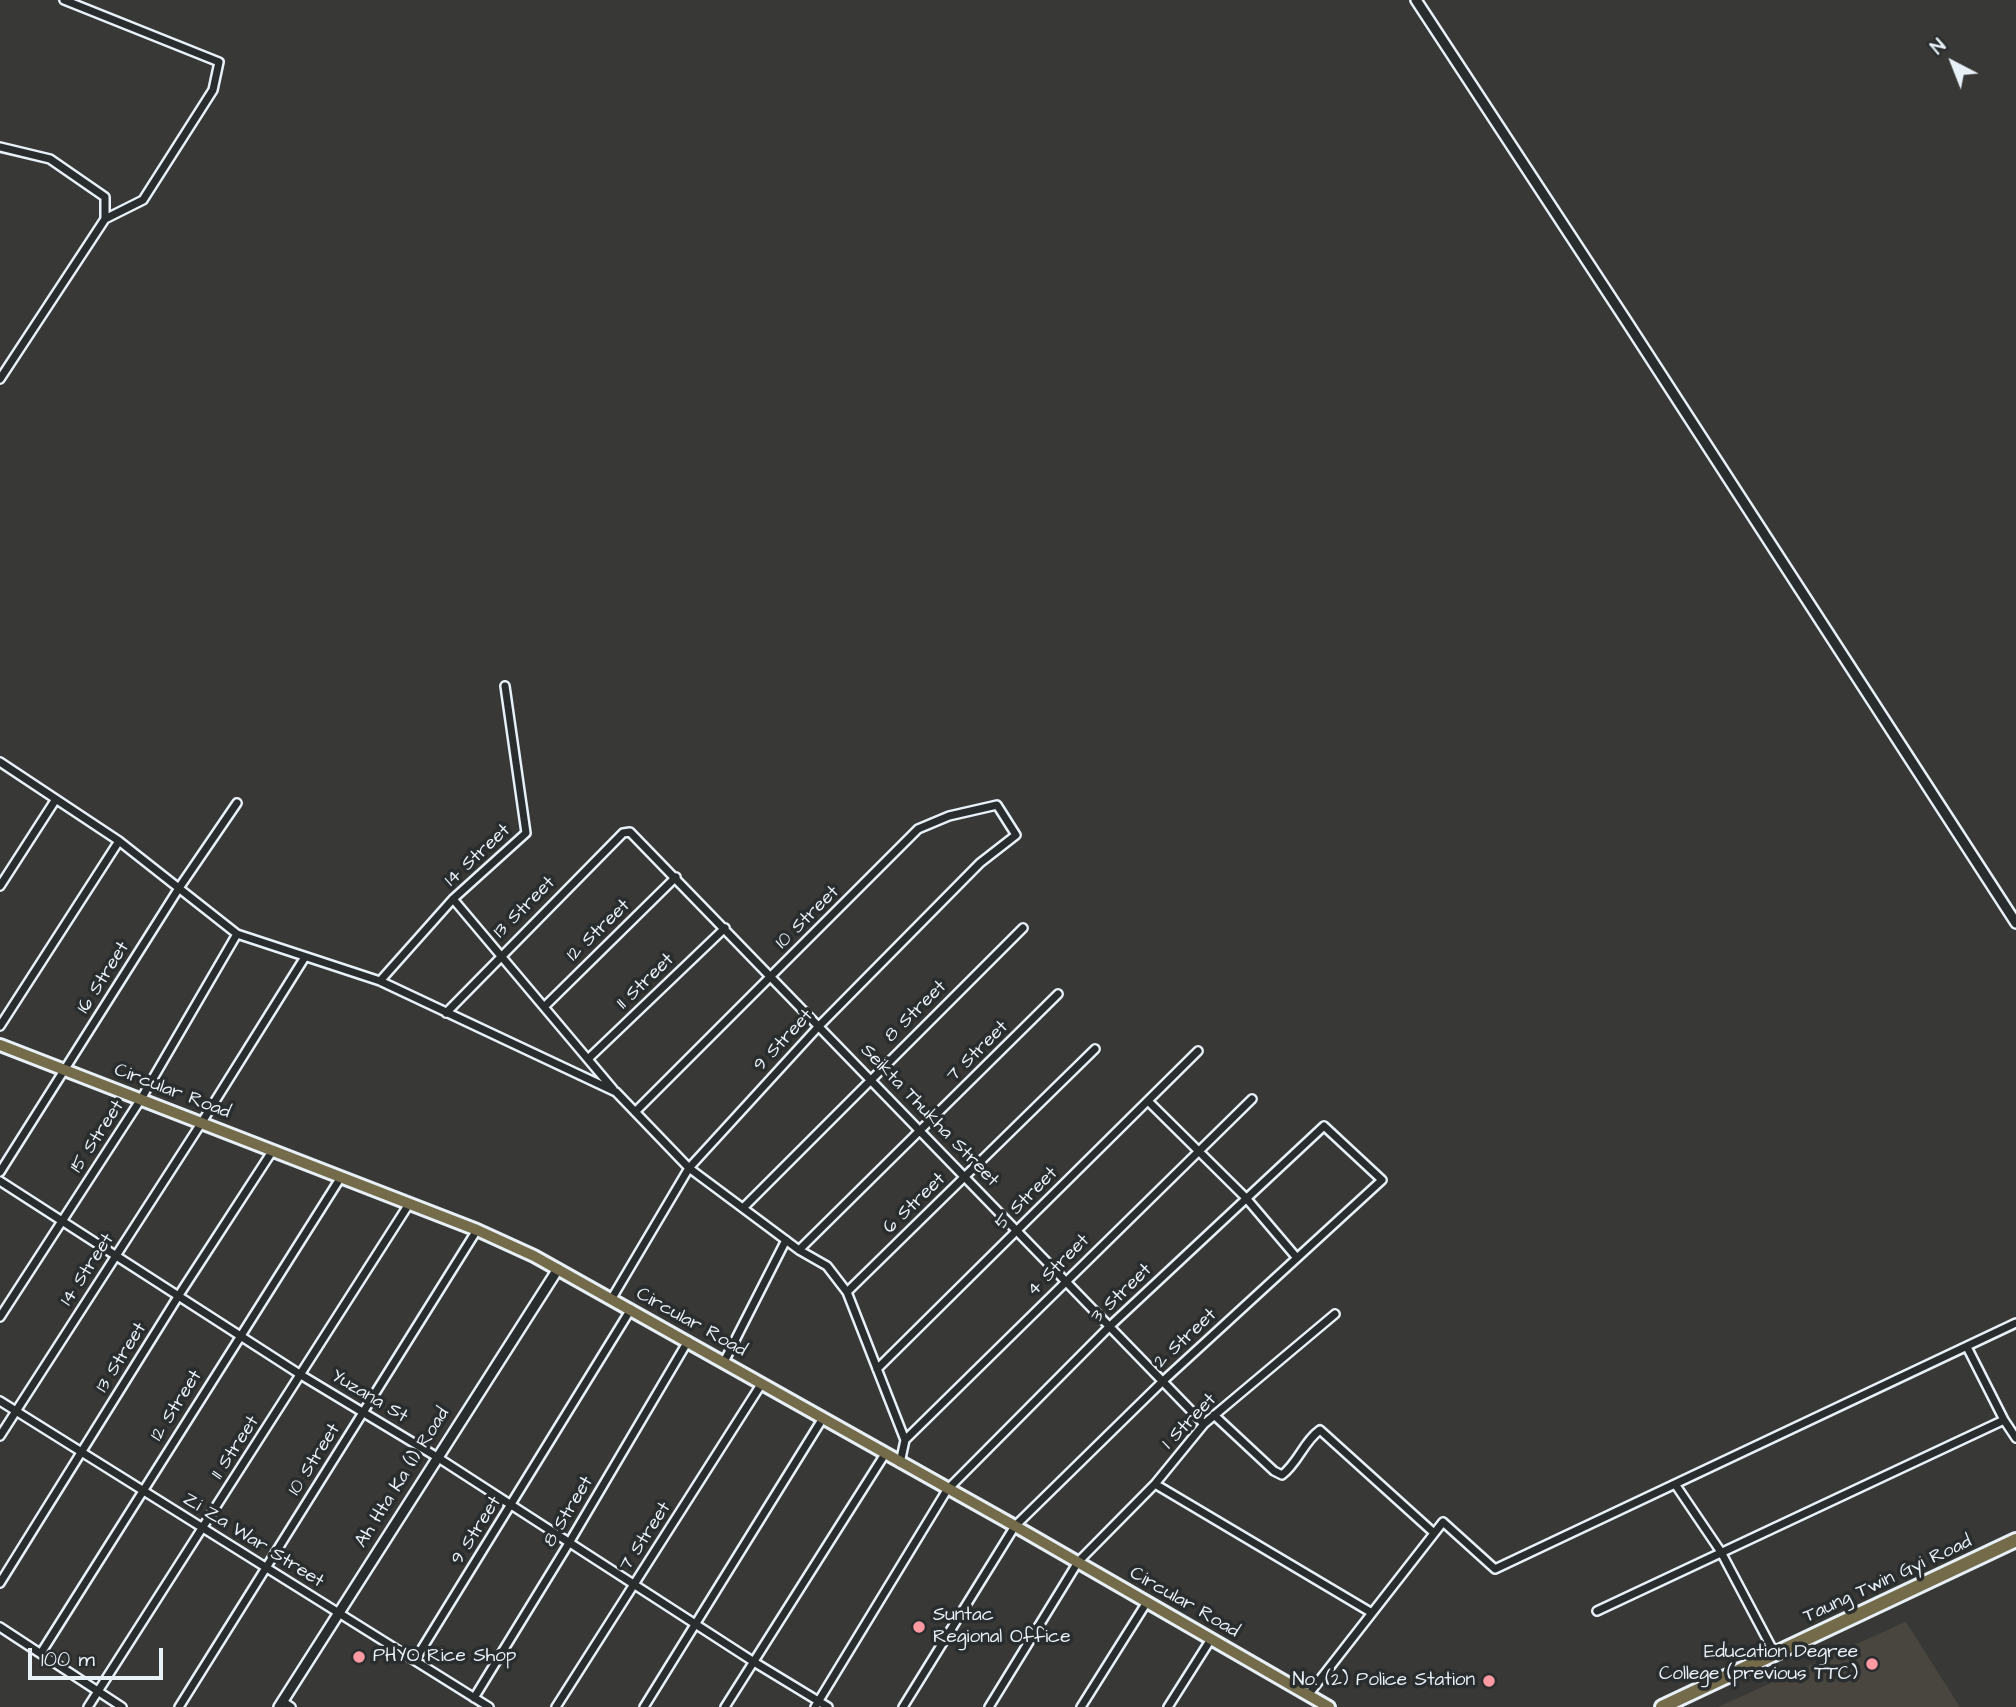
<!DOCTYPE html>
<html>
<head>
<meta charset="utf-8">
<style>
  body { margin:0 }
  #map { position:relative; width:2016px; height:1707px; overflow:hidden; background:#383836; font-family:"Architects Daughter",sans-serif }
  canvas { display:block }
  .north { position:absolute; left:1918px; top:28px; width:70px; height:70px; -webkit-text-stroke:5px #2a2d2e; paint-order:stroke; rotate:318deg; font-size:19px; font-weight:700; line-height:28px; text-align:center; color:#e8f1f8 }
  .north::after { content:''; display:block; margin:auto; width:24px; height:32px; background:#e8f1f8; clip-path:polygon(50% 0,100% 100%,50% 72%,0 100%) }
  .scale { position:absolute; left:28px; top:1648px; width:135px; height:32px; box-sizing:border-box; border:4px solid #e8f1f8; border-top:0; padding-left:9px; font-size:21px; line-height:24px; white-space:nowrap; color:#e8f1f8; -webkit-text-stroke:5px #2a2d2e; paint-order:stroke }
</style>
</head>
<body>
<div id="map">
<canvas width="2016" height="1707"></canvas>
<div class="north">N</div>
<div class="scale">100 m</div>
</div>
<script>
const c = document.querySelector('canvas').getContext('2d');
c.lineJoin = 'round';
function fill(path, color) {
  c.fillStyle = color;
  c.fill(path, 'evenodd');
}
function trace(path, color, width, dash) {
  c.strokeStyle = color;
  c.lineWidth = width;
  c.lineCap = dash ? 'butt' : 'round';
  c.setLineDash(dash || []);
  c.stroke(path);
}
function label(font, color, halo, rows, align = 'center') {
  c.font = font + ' "Architects Daughter",sans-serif';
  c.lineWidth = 7;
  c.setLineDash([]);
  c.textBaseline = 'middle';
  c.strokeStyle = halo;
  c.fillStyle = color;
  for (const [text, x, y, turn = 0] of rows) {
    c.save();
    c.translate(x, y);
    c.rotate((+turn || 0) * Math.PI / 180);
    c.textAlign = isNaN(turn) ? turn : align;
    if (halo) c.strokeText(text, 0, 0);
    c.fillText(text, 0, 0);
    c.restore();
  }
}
const built = new Path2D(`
  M1906,1622L1960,1707H1718L1905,1622Z`);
const minor = new Path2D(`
  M0,147L50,159L105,197V219
  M0,379L105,219L143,200L213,90L219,62L64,0
  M0,762L119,841L237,934L380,981L616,1092L689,1168L799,1250L827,1266L847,1292L905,1440
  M0,886L56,799
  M453,899L613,1089
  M380,981L453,899L526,833L505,686
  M544,1007L676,877
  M446,1013L623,833L630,832L1204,1424
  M0,1026L119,841
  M588,1059L725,928
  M1148,1101L1246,1198L1297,1258
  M0,1172L179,888L237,803
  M0,1181L301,1375L437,1457L754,1662L828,1707
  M743,1208L1023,928
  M799,1250L1058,994
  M847,1292L1095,1049
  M612,1298L689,1168L819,1026L980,863L1016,835L997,805L949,816L918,829L635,1112
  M0,1317L141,1099L237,934
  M1967,1347L2004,1420
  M724,1362L786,1240
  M877,1369L1198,1051
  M0,1401L489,1707
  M1214,1415L1274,1471L1282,1475C1298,1463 1304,1441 1320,1430L1434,1533
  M0,1436L202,1122L305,957
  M900,1463L905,1440L1252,1099
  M1155,1484L1372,1613
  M1675,1484L1721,1552L1775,1654
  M0,1583L179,1295L273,1150
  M1597,1611L2004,1420L2016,1438
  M0,1627L122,1707
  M41,1653L341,1177
  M415,1660L631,1309
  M1308,1695L1443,1522L1495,1569L2016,1323
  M474,1698L569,1543L688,1341
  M282,1701L291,1707
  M88,1707L409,1204
  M179,1707L477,1230
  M556,1707L762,1383
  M644,1707L823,1418
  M725,1707L885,1454
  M815,1707L947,1490L1110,1326L1324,1126L1382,1180L1163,1381L1015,1526L903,1707
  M989,1707L1078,1562L1155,1484L1204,1424L1335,1314
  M1081,1707L1147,1602
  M1168,1707L1211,1639`);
const tertiary = new Path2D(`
  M1416,0L1627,322L2016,923
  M279,1707L558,1269`);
const primary = new Path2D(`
  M0,1045L477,1230L534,1256L1015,1526L1329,1707`);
const trunk = new Path2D(`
  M1662,1707L2016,1540`);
const markers = [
  [919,1627,7,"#ff9aa2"],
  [359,1657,7,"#ff9aa2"],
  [1872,1664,7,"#ff9aa2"],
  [1489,1681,7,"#ff9aa2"]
];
const streetNames = [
  ["14 Street",478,856,-43],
  ["13 Street",525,908,-45],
  ["10 Street",808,918,-45],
  ["12 Street",599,931,-44],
  ["16 Street",104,978,-58],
  ["11 Street",646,982,-44],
  ["8 Street",916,1012,-45],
  ["9 Street",784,1041,-47],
  ["7 Street",978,1052,-45],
  ["Circular Road",172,1092,21],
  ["Seikta Thukha Street",929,1116,46],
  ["15 Street",98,1137,-57],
  ["5 Street",1027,1199,-45],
  ["6 Street",915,1204,-44],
  ["4 Street",1059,1266,-45],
  ["14 Street",88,1270,-57],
  ["3 Street",1122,1294,-44],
  ["Circular Road",691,1323,29],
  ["2 Street",1186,1339,-43],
  ["13 Street",122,1358,-58],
  ["Yuzana St",369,1397,31],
  ["12 Street",177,1406,-58],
  ["1 Street",1190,1422,-46],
  ["11 Street",236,1448,-57],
  ["10 Street",315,1460,-58],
  ["Ah Hta Ka (1) Road",403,1478,-58],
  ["8 Street",569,1512,-59],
  ["9 Street",477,1531,-58],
  ["7 Street",646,1537,-57],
  ["Zi Za War Street",253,1541,32],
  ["Taung Twin Gyi Road",1888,1580,-25],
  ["Circular Road",1184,1603,30]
];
const poiNames = [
  ["Suntac",933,1616],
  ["Regional Office",933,1638],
  ["Education Degree",1858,1653,"right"],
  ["College (previous TTC)",1858,1675,"right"],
  ["PHYO Rice Shop",373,1657],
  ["No. (2) Police Station",1475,1681,"right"]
];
fill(built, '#494640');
trace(minor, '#e8f1f8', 12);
trace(tertiary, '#e8f1f8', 14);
trace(primary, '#e8f1f8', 16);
trace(trunk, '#e8f1f8', 18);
trace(minor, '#2a2d2e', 7);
trace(tertiary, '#2a2d2e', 9);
trace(primary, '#746b4b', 10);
trace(trunk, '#746b4b', 12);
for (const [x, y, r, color] of markers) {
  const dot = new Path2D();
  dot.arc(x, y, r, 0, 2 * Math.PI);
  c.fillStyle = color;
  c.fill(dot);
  trace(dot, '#2a2d2e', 2.5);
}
label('19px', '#e8f1f8', '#2a2d2e', streetNames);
label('19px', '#e8f1f8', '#2a2d2e', poiNames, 'left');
</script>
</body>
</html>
